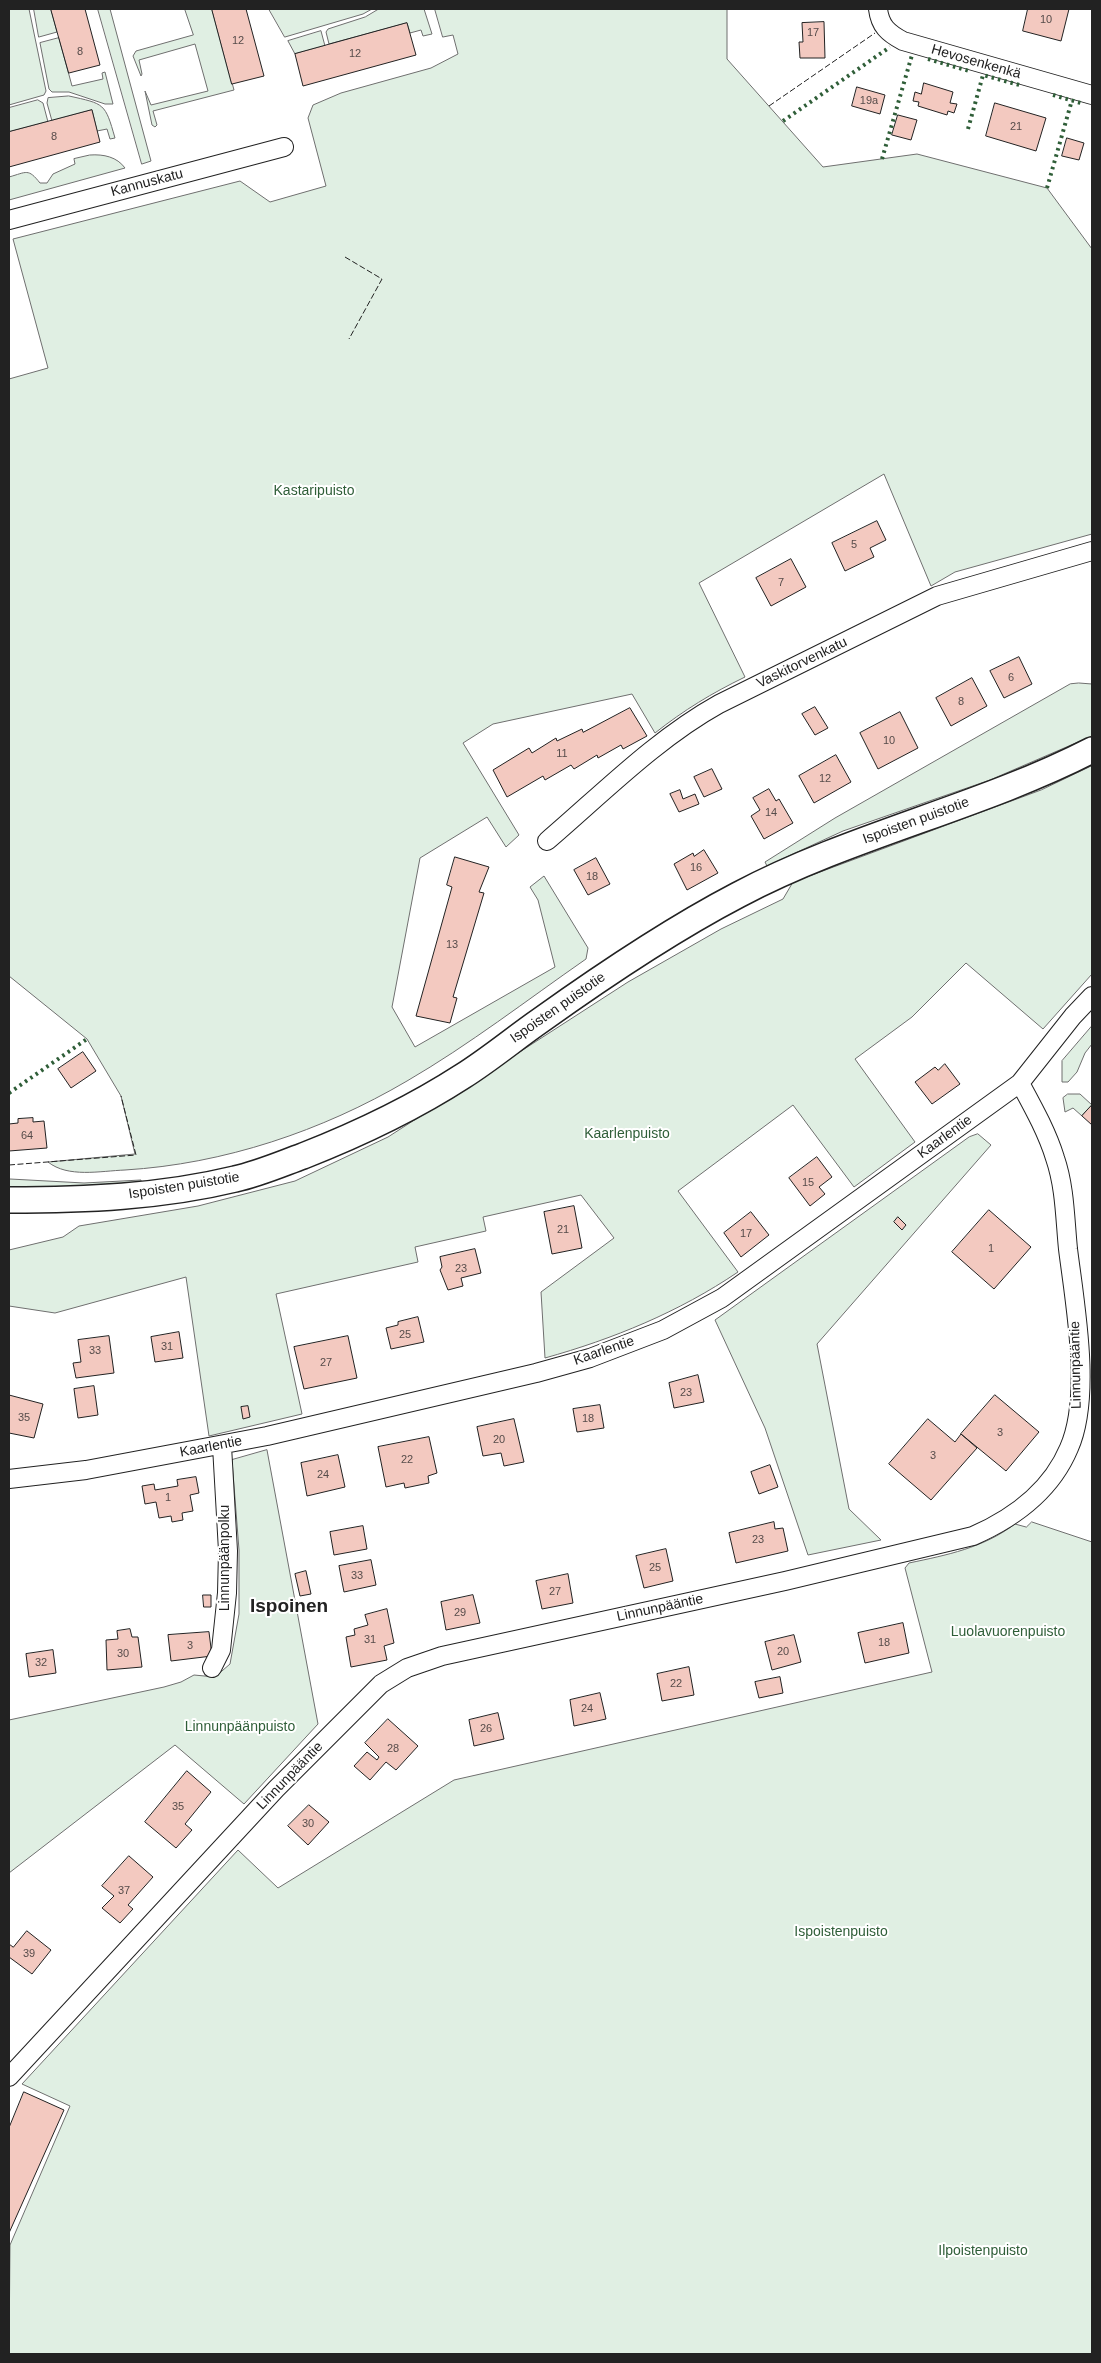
<!DOCTYPE html>
<html>
<head>
<meta charset="utf-8">
<style>
  body { margin:0 }
  #map { position:relative; width:1101px; height:2363px; overflow:hidden; background:#fff; font-family:Helvetica,sans-serif }
  canvas { display:block }
  .frame { position:absolute; inset:0; border:10px solid #222; pointer-events:none }
</style>
</head>
<body>
<div id="map">
<canvas width="1101" height="2363"></canvas>
<div class="frame"></div>
</div>
<script>
const c = document.querySelector('canvas').getContext('2d');
c.lineJoin = 'round';
function fill(path, color) {
  c.fillStyle = color;
  c.fill(path, 'evenodd');
}
function trace(path, color, width, dash) {
  c.strokeStyle = color;
  c.lineWidth = width;
  c.lineCap = dash ? 'butt' : 'round';
  c.setLineDash(dash || []);
  c.stroke(path);
}
function label(font, color, halo, rows, align = 'center') {
  c.font = font + ' Helvetica,sans-serif';
  c.lineWidth = 4;
  c.setLineDash([]);
  c.textBaseline = 'middle';
  c.strokeStyle = halo;
  c.fillStyle = color;
  for (const [text, x, y, turn = 0] of rows) {
    c.save();
    c.translate(x, y);
    c.rotate((+turn || 0) * Math.PI / 180);
    c.textAlign = isNaN(turn) ? turn : align;
    if (halo) c.strokeText(text, 0, 0);
    c.fillText(text, 0, 0);
    c.restore();
  }
}
const green = new Path2D(`
  M9,9H29L46,91L44,95L9,105Z
  M34,9H51L57,32L39,37Z
  M98,9H110L151,161L142,164Z
  M185,9H212L234,90L153,111L157,125L155,127L152,125L145,91L151,105L208,91L195,44L139,60L142,74L141,76L133,56L136,51L193,35Z
  M269,9H372L363,14L285,37Z
  M379,9H424L432,34L423,36L421,30L410,33L407,23L329,44L326,32L328,29L365,17Z
  M435,9H727V59L823,167L917,154L1047,188L1092,249V534L955,572L931,586L884,474L699,583L745,677C712,693 684,710 655,733L632,694L493,724L463,743L519,835L506,847L487,817L420,858L392,1007L415,1047L555,967L538,900L530,887L544,876L588,948L586,959C527,1000 469,1045 407,1081C322,1131 224,1164 125,1170C100,1171 68,1178 48,1162L135,1154L121,1096L87,1039L9,976V379L48,368L13,239L240,181L270,202L326,186L308,118L313,105L341,93L431,68L458,54L453,35L443,37Z
  M321,31L325,46L295,54L288,41Z
  M59,38L72,86L103,79L102,73L105,72L113,104H105L69,92H52L49,89L40,43Z
  M69,96C105,104 105,103 115,138L110,139L107,129L97,131L92,110L52,121L47,103L48,98Z
  M38,100L43,103L48,122L9,132V108Z
  M90,155C104,154 117,157 125,168L9,200V177C27,172 28,168 40,183H47L53,174L75,164L74,159Z
  M1079,683L1092,684V736L990,780L843,831L767,866L765,862L835,818L1070,684Z
  M1092,766V974L1043,1029L966,963L912,1017L855,1059L915,1142L854,1187L793,1105L678,1191L738,1272C679,1312 613,1339 545,1358L541,1292L614,1238L581,1195L483,1217L486,1231L415,1247L418,1262L276,1294L302,1414L209,1436L186,1277L55,1313L9,1306V1250L63,1237L79,1226L198,1206L295,1181L388,1137L628,982L721,929L783,899L793,882L1041,790Z
  M1092,1026V1044L1085,1053L1077,1072L1068,1082H1062V1061Z
  M1068,1094H1080L1092,1105L1082,1116L1073,1108L1065,1112L1063,1098Z
  M978,1134L991,1145L817,1344L849,1509L881,1540L808,1555L765,1428L715,1320L969,1137Z
  M10,1179L84,1183L141,1180V1182C97,1187 54,1188 9,1187Z
  M267,1450L318,1724L244,1804L175,1745L9,1873V1720L164,1687L181,1682L194,1675L215,1677L230,1664L239,1614V1550L232,1460Z
  M1032,1522L1092,1542V2354H9L10,2245L70,2106L22,2084L238,1850L278,1888L454,1780L932,1672L905,1568L909,1563C947,1555 983,1548 1015,1524L1026,1527Z`);
const building = new Path2D(`
  M51,9H85L100,65L69,73Z
  M212,9H246L264,76L232,84Z
  M1028,9H1069L1061,41L1023,31Z
  M824,22L825,58H800L799,42H803L802,23Z
  M407,23L416,55L303,86L295,54Z
  M924,83L953,92L950,103L957,104L954,113L948,111L947,115L918,106L919,102L913,101L915,92L921,94Z
  M857,87L885,95L880,114L852,106Z
  M995,103L1046,118L1036,151L986,136Z
  M92,110L100,142L9,167V132Z
  M898,115L917,120L911,140L892,135Z
  M1067,138L1084,143L1079,160L1062,156Z
  M877,521L886,540L870,548L874,557L845,571L832,543Z
  M791,559L806,587L771,606L756,578Z
  M1019,657L1032,684L1004,698L990,671Z
  M972,678L987,706L951,726L936,698Z
  M815,707L828,728L815,735L802,714Z
  M630,708L647,736L623,749L621,745L598,758L597,755L574,769L571,765L545,780L543,776L507,797L493,770L529,748L532,753L556,738L557,741L582,729L583,732Z
  M900,712L918,748L878,769L860,733Z
  M836,755L851,782L814,803L799,776Z
  M712,769L722,789L704,797L694,777Z
  M769,789L776,801L779,799L793,823L764,839L751,816L760,810L753,798Z
  M680,790L683,799L695,794L699,804L679,812L670,794Z
  M704,850L718,873L687,890L674,864L693,853L694,856Z
  M455,857L489,867L479,892L484,893L453,997L457,998L450,1023L416,1016L452,887L447,885Z
  M596,858L610,884L588,895L574,870Z
  M83,1052L96,1071L71,1088L58,1069Z
  M945,1064L960,1084L932,1104L915,1082L935,1067L938,1070Z
  M1092,1105V1125L1082,1116Z
  M33,1118V1122L44,1121L47,1148L9,1151V1124L18,1123V1119Z
  M817,1157L832,1177L819,1187L825,1194L810,1206L789,1178Z
  M574,1206L582,1248L552,1254L544,1212Z
  M989,1210L1031,1247L994,1289L952,1252Z
  M751,1212L769,1235L741,1257L724,1233Z
  M898,1217L906,1225L902,1230L894,1222Z
  M475,1249L481,1273L461,1278L463,1286L448,1290L440,1270L442,1267L440,1257Z
  M418,1317L424,1342L391,1349L386,1328L398,1325V1322Z
  M179,1332L183,1358L155,1362L151,1337Z
  M109,1336L114,1373L76,1378L73,1363L81,1362L78,1340Z
  M348,1336L357,1378L304,1389L294,1347Z
  M698,1375L704,1402L674,1408L669,1383Z
  M94,1386L98,1415L78,1418L74,1389Z
  M9,1395L43,1404L34,1438L9,1433Z
  M995,1395L1039,1432L1006,1471L961,1434Z
  M600,1405L604,1428L577,1432L573,1409Z
  M248,1406L250,1417L243,1419L241,1407Z
  M514,1419L524,1462L504,1466L501,1453L483,1456L477,1427Z
  M928,1419L955,1442L961,1434L977,1448L931,1500L889,1464Z
  M429,1437L437,1473L428,1476L429,1483L405,1488L404,1483L386,1487L378,1447Z
  M338,1455L345,1487L307,1496L301,1463Z
  M770,1465L778,1487L759,1494L751,1472Z
  M196,1477L199,1493L190,1495L193,1511L182,1513L183,1520L172,1522L171,1516L159,1518L156,1502L145,1504L142,1486L154,1484L155,1490L178,1486L177,1480Z
  M774,1522L775,1529L783,1528L788,1551L736,1563L729,1533Z
  M363,1526L367,1549L334,1555L330,1532Z
  M666,1549L673,1581L644,1588L636,1556Z
  M371,1560L376,1585L344,1592L339,1566Z
  M306,1571L311,1594L300,1596L295,1574Z
  M568,1574L573,1603L542,1609L536,1581Z
  M203,1595H211V1607H204Z
  M473,1595L480,1623L446,1630L441,1602Z
  M387,1609L394,1643L384,1646L387,1660L351,1667L346,1637L355,1635L354,1629L368,1625L365,1615Z
  M903,1623L909,1653L865,1663L858,1633Z
  M130,1629L132,1637H138L142,1667L107,1670L106,1640L118,1639L117,1631Z
  M209,1632L212,1656L171,1661L168,1635Z
  M794,1635L801,1662L772,1670L765,1642Z
  M53,1650L56,1673L29,1677L26,1654Z
  M689,1667L694,1695L662,1701L657,1674Z
  M780,1677L783,1693L759,1698L755,1682Z
  M600,1693L606,1719L574,1726L570,1700Z
  M498,1713L504,1739L474,1746L469,1720Z
  M388,1719L418,1746L396,1770L386,1762L370,1780L354,1766L367,1752L377,1760L379,1757L365,1743Z
  M187,1771L211,1792L185,1824L192,1830L176,1848L145,1822Z
  M309,1805L329,1822L308,1845L288,1826Z
  M129,1856L153,1877L128,1905L133,1909L120,1923L102,1908L114,1896L102,1886Z
  M27,1931L51,1950L32,1974L9,1957V1944L13,1947Z
  M24,2092L64,2110L9,2233V2128Z`);
const street = new Path2D(`
  M878,9C880,26 888,33 903,41L1092,95
  M9,220L284,147
  M547,841C602,794 656,739 719,704L937,596L1092,551
  M9,1479L86,1470L267,1436L536,1373L590,1358L663,1330L722,1298L1020,1083L1073,1016L1092,996
  M212,1668L221,1650L227,1593L228,1551L222,1446
  M9,2077L276,1789L381,1684L407,1668L442,1656L785,1581L973,1536C1014,1518 1051,1491 1069,1448C1092,1396 1075,1305 1068,1249C1065,1219 1065,1187 1055,1158C1047,1132 1033,1107 1020,1083`);
const secondary = new Path2D(`
  M9,1200C84,1200 161,1197 235,1179C258,1174 281,1164 303,1156C359,1134 412,1109 463,1076C490,1059 515,1038 541,1020C604,975 669,931 738,895C851,835 979,808 1092,750`);
const hedge = new Path2D(`
  M928,59L969,71
  M1053,95L1084,104
  M783,121L890,47
  M968,129L983,75L1023,86
  M882,159L912,55
  M1047,188L1072,100
  M9,1093L87,1039`);
const fence = new Path2D(`
  M769,106L875,33
  M345,257L382,279L349,339
  M9,1165L136,1155L121,1096`);
const numberNames = [
  ["10",1046,20],
  ["17",813,33],
  ["12",238,41],
  ["8",80,52],
  ["12",355,54],
  ["19a",869,101],
  ["21",1016,127],
  ["8",54,137],
  ["5",854,545],
  ["7",781,583],
  ["6",1011,678],
  ["8",961,702],
  ["10",889,741],
  ["11",562,754],
  ["12",825,779],
  ["14",771,813],
  ["16",696,868],
  ["18",592,877],
  ["13",452,945],
  ["64",27,1136],
  ["15",808,1183],
  ["21",563,1230],
  ["17",746,1234],
  ["1",991,1249],
  ["23",461,1269],
  ["25",405,1335],
  ["31",167,1347],
  ["33",95,1351],
  ["27",326,1363],
  ["23",686,1393],
  ["35",24,1418],
  ["18",588,1419],
  ["3",1000,1433],
  ["20",499,1440],
  ["3",933,1456],
  ["22",407,1460],
  ["24",323,1475],
  ["1",168,1498],
  ["23",758,1540],
  ["25",655,1568],
  ["33",357,1576],
  ["27",555,1592],
  ["29",460,1613],
  ["31",370,1640],
  ["18",884,1643],
  ["3",190,1646],
  ["20",783,1652],
  ["30",123,1654],
  ["32",41,1663],
  ["22",676,1684],
  ["24",587,1709],
  ["26",486,1729],
  ["28",393,1749],
  ["35",178,1807],
  ["30",308,1824],
  ["37",124,1891],
  ["39",29,1954]
];
const streetNames = [
  ["Hevosenkenkä",976,62,16],
  ["Kannuskatu",147,183,-15],
  ["Vaskitorvenkatu",802,663,-26],
  ["Ispoisten puistotie",916,821,-20],
  ["Ispoisten puistotie",558,1008,-35],
  ["Kaarlentie",945,1137,-36],
  ["Ispoisten puistotie",184,1186,-9],
  ["Kaarlentie",604,1351,-19],
  ["Linnunpääntie",1076,1365,-91],
  ["Kaarlentie",211,1447,-11],
  ["Linnunpäänpolku",225,1558,-90],
  ["Linnunpääntie",660,1608,-12],
  ["Linnunpääntie",290,1776,-46]
];
const parkNames = [
  ["Kastaripuisto",314,491],
  ["Kaarlenpuisto",627,1134],
  ["Luolavuorenpuisto",1008,1632],
  ["Linnunpäänpuisto",240,1727],
  ["Ispoistenpuisto",841,1932],
  ["Ilpoistenpuisto",983,2251]
];
const districtNames = [
  ["Ispoinen",289,1607]
];
fill(green, '#e0efe3');
trace(green, '#6f6f6f', 1);
fill(building, '#f3c9c0');
trace(building, '#222', 1);
trace(street, '#222', 20);
trace(secondary, '#222', 28);
trace(street, '#fff', 18);
trace(secondary, '#fff', 25);
trace(hedge, '#2f5e38', 4, [2.5, 4]);
trace(fence, '#222', 1, [6, 2.5]);
label('11px', '#564c4a', null, numberNames);
label('14px', '#222', '#fff', streetNames);
label('14px', '#2f5e38', '#fff', parkNames);
label('bold 19px', '#222', '#fff', districtNames);
</script>
</body>
</html>
